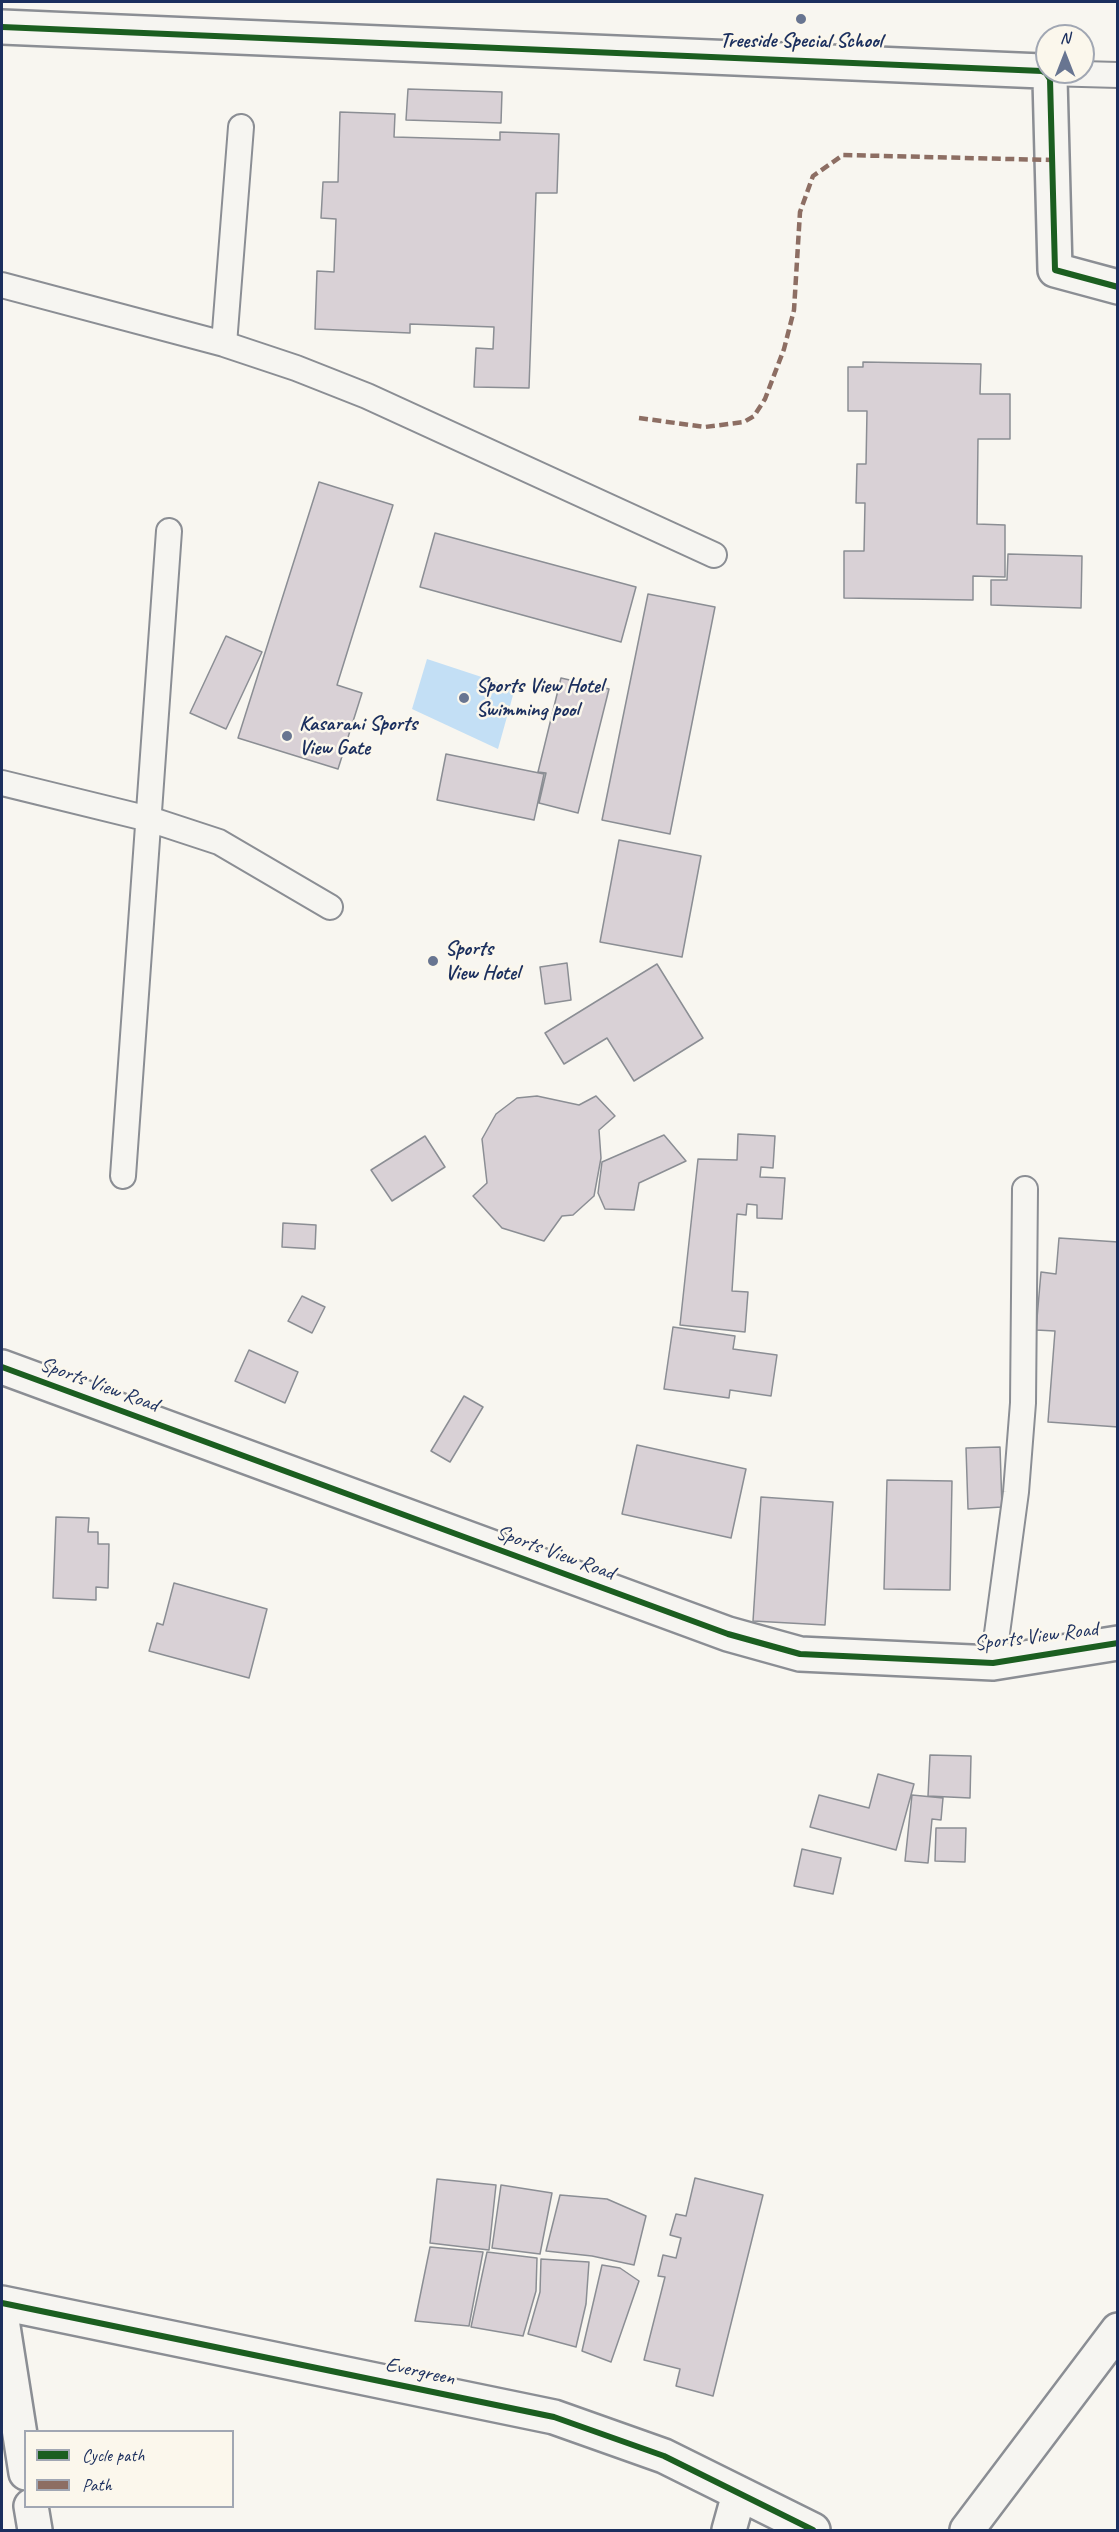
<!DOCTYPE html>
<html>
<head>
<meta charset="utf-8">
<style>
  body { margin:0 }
  #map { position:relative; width:1119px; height:2532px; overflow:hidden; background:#f8f6f0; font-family:Caveat,sans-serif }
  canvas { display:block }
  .frame { position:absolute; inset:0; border:3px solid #1b2f5e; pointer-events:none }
  .legend { position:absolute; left:24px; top:2430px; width:210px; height:78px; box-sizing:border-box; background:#fbf7ec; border:2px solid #a1a7b3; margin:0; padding:8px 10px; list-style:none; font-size:18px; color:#1b2f5e }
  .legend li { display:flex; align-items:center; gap:12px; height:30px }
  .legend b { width:30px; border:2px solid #a1a7b3 }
  .north { position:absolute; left:1035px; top:24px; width:60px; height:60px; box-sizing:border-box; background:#fbf7ec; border:2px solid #a1a7b3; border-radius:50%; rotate:0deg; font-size:16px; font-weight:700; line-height:24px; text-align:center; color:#1b2f5e }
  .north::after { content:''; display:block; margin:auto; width:21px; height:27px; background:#687591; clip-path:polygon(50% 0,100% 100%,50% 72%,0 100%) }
</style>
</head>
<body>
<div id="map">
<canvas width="1119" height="2532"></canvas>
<div class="frame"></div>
<ul class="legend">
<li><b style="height:8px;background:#1b5e20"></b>Cycle path</li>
<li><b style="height:8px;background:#8d6e63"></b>Path</li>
</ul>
<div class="north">N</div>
</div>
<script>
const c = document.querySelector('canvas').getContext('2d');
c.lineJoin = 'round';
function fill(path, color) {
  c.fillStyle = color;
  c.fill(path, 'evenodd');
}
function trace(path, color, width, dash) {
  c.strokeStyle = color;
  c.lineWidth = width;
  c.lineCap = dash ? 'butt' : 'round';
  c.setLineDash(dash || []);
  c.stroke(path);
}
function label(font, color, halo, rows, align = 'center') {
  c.font = font + ' Caveat,sans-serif';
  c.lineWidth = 5;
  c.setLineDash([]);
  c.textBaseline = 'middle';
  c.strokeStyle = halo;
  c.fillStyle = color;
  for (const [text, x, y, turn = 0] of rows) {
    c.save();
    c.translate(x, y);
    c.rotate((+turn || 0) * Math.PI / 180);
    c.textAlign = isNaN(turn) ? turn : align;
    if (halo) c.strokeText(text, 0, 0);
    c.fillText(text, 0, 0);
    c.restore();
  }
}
const water = new Path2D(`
  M427,659L515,688L498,749L412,709Z`);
const building = new Path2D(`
  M408,89L502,92L501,123L406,120Z
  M340,112L395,114L394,137L500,140V132L559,134L557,193H536L529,388L474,387L476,348L493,349L494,327L410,324V333L315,329L317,271L334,272L336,219L321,218L323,182H338Z
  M863,362L981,364L980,394H1010V439H978L977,524L1005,525V577L973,576V600L844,598V551H864L865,503H856L857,464H866L867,411H848V367H863Z
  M319,482L393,505L337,685L362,693L338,769L238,738Z
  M435,533L636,587L621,642L420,587Z
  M1008,554L1082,556L1081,608L991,605V580H1007Z
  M648,594L715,607L670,834L602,820Z
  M226,636L262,652L226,729L190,713Z
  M561,678L609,689L578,813L539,803L546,773L538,772Z
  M446,754L544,774L534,820L437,800Z
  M619,840L701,856L682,957L600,942Z
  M567,963L571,1000L545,1004L540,967Z
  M657,964L703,1038L634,1081L607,1038L564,1064L545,1033Z
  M537,1096L579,1105L596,1096L615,1116L599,1130L601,1158L594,1196L573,1215L562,1216L544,1241L502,1228L473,1196L487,1183L482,1139L496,1114L517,1098Z
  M738,1134L775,1136L773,1168L761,1167L760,1177L785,1178L782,1219L757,1218V1205L747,1204L746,1215L737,1214L732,1291L748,1292L745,1332L680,1325L698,1159L737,1160Z
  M664,1135L686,1161L639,1183L634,1210L605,1209L598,1193L602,1162Z
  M425,1136L445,1167L392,1201L371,1170Z
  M283,1223L316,1225L315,1249L282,1247Z
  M1059,1238L1118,1242V1427L1048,1422L1055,1331L1036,1330L1041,1272L1056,1274Z
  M302,1296L325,1307L312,1333L288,1321Z
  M673,1327L735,1336L733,1349L777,1355L771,1396L730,1390L729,1398L664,1389Z
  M249,1350L298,1372L285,1403L235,1381Z
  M464,1396L483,1407L450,1462L431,1451Z
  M637,1445L746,1469L731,1538L622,1514Z
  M1000,1447L1002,1507L968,1509L966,1448Z
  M887,1480L952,1481L950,1590L884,1589Z
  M761,1497L833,1502L825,1625L753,1621Z
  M56,1517L89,1518L88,1532H98V1544H109L108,1588L96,1587V1600L53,1598Z
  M174,1583L267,1609L249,1678L149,1651L157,1623L163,1625Z
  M930,1755L971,1756L970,1798L928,1796Z
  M878,1774L914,1784L896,1850L810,1827L819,1795L869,1808Z
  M912,1795L943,1798L941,1820L932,1819L928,1863L905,1861Z
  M936,1828H966L965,1862L935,1861Z
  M802,1849L841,1858L833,1894L794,1886Z
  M695,2178L763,2195L713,2396L676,2386L680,2369L644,2360L665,2277L658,2276L663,2255L676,2258L681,2238L670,2235L676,2214L686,2216Z
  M437,2179L496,2185L489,2250L430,2243Z
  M501,2185L552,2193L540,2254L492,2248Z
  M560,2195L607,2199L646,2216L634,2265L592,2256L546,2251Z
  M430,2247L483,2252L469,2326L415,2321Z
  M487,2252L537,2258L536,2291L523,2336L471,2327Z
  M541,2259L589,2262L586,2304L576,2347L528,2334L540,2292Z
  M602,2265L620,2268L639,2281L611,2362L582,2351Z`);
const service = new Path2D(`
  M1046,73L1118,75
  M2,285L224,344L296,368L367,396L714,555
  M224,344L241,127
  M2,783L149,819L219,842L330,907
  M123,1176L169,531
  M993,1663L1016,1492L1023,1403L1025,1189`);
const minor = new Path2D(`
  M2,27L1042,71L1046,73L1050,79L1055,270L1118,287
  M2,1367L728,1634L800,1654L993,1663L1118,1643
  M2,2303L554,2417L664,2456L813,2530
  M2,2320L26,2473
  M31,2506L35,2530
  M729,2530L739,2494
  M967,2530L1118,2330`);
const quiet = new Path2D(`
  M639,418L705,427L744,422L754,416L765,399L784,349L794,310L800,212L813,176L843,155L1052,160`);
const cycleway = new Path2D(`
  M2,27L1042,71L1046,73L1050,79L1055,270L1118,287
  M2,1367L728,1634L800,1654L993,1663L1118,1643
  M2,2303L554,2417L664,2456L813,2530`);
const markers = [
  [801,19,6,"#687591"],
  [464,698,6,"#687591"],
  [287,736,6,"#687591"],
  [433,961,6,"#687591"]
];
const poiNames = [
  ["Treeside Special School",801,41,"center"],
  ["Sports View Hotel",476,686],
  ["Swimming pool",476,710],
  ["Kasarani Sports",299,724],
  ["View Gate",299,748],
  ["Sports",445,949],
  ["View Hotel",445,973]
];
const streetNames = [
  ["Sports View Road",99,1385,20],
  ["Sports View Road",555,1553,20],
  ["Sports View Road",1036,1637,-7],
  ["Evergreen",420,2372,12]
];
fill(water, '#c3dff5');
fill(building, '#d9d1d6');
trace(building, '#8b8e94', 1.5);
trace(service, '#8b8e94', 28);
trace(minor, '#8b8e94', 38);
trace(service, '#f6f5f1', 24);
trace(minor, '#f6f5f1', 33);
trace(quiet, '#8d6e63', 4.5, [9, 4.5]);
trace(cycleway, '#1b5e20', 6);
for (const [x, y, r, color] of markers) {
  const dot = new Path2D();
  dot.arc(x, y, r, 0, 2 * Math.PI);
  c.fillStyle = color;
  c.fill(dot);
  trace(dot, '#fbf7ec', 2);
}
label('bold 21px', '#1b2f5e', '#fbf7ec', poiNames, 'left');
label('21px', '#1b2f5e', '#fbf7ec', streetNames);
</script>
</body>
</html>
